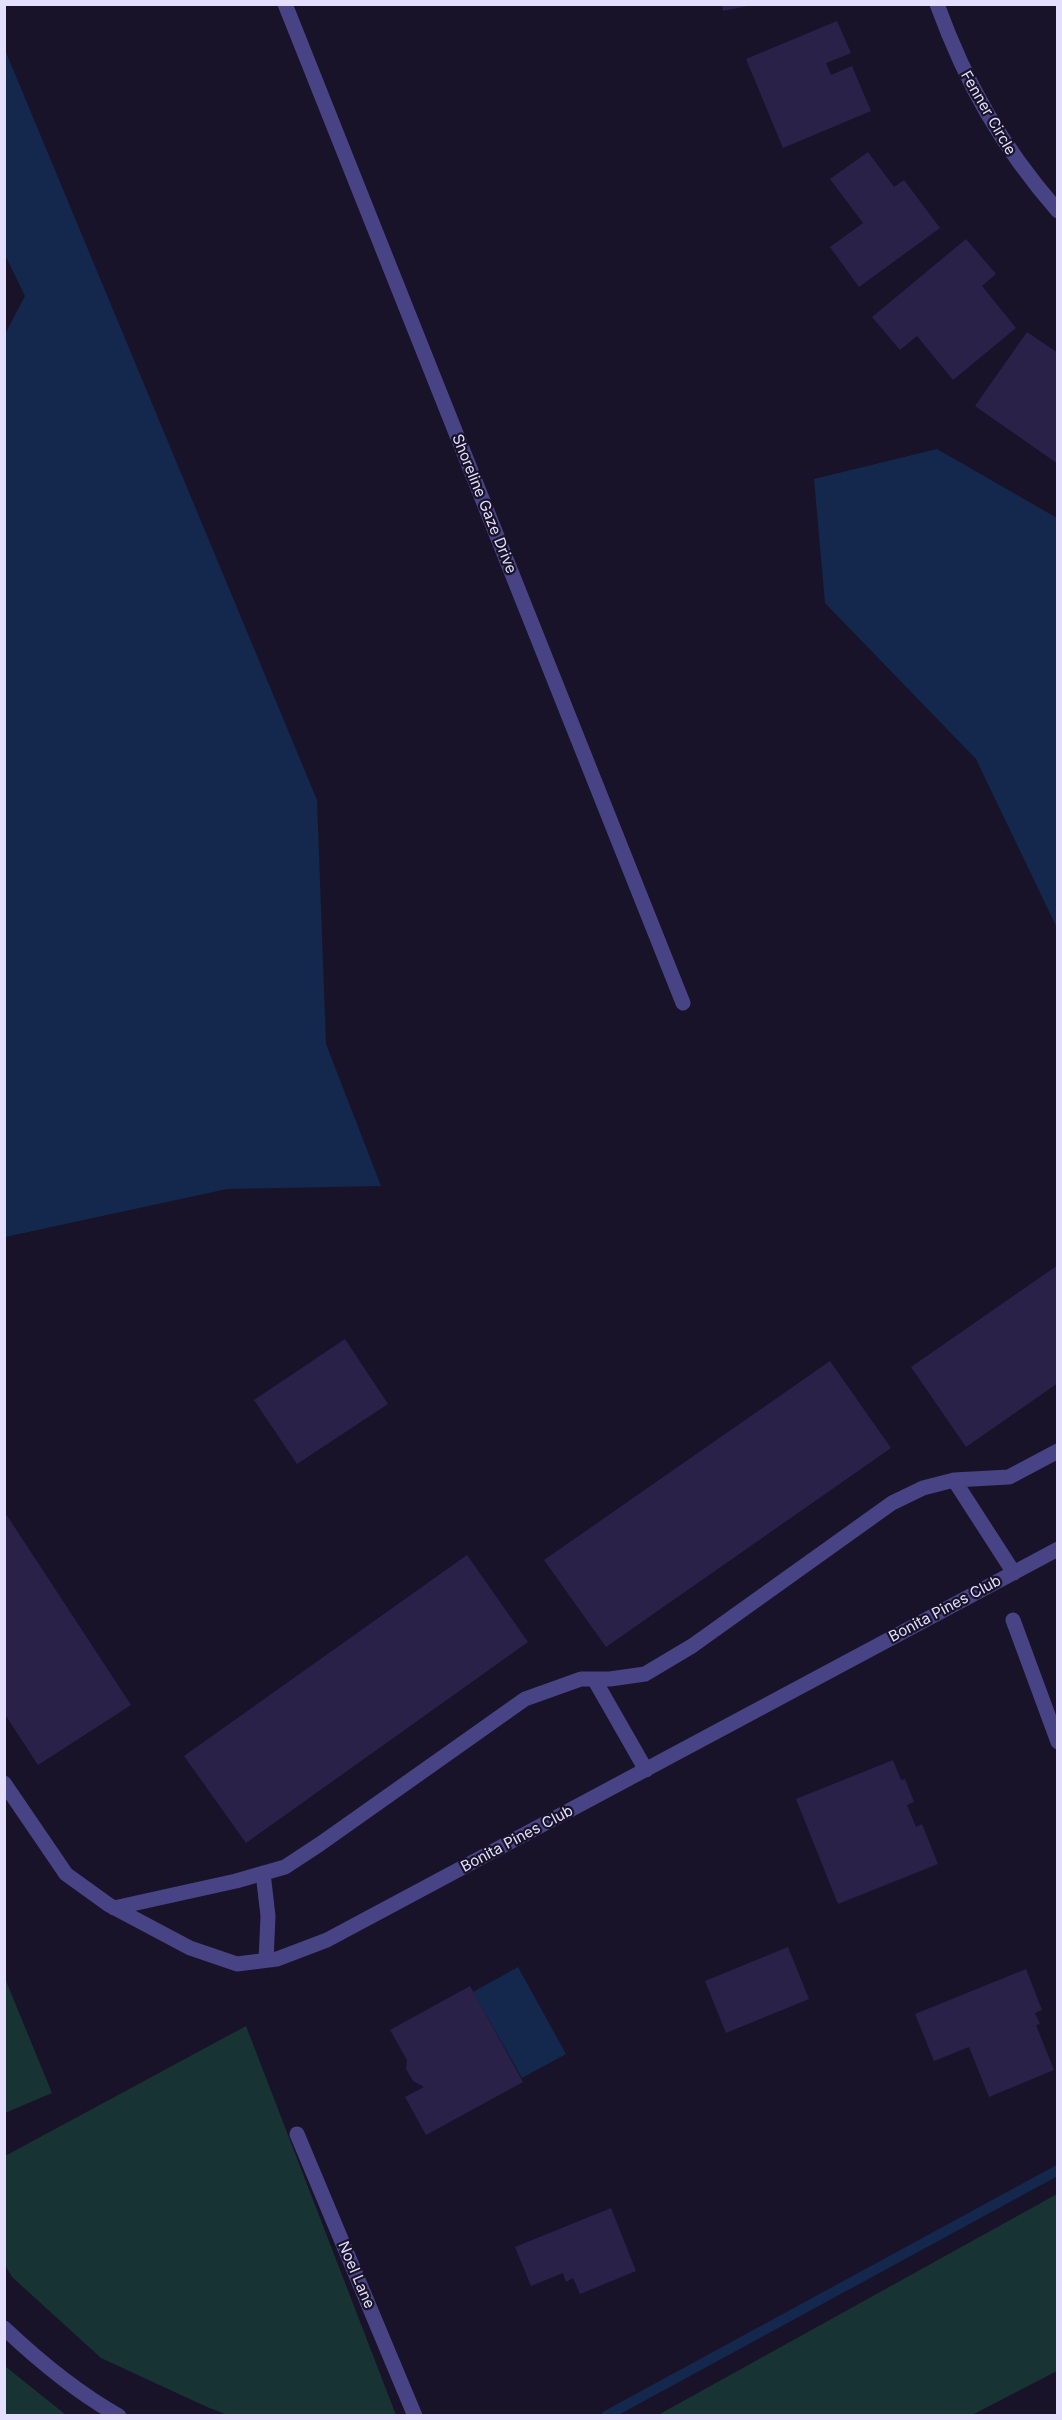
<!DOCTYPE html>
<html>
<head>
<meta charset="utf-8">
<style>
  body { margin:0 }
  #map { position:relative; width:1062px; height:2420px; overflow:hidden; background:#181329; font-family:Inter,sans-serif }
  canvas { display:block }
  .frame { position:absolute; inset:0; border:6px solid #e3dffc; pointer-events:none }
</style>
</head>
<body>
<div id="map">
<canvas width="1062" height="2420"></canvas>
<div class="frame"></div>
</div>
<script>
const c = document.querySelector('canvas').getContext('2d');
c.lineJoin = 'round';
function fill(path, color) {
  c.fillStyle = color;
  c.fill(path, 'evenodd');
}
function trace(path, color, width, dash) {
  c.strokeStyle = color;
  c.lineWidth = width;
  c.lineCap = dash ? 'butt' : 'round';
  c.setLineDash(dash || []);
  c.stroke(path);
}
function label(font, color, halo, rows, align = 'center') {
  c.font = font + ' Inter,sans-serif';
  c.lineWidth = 4.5;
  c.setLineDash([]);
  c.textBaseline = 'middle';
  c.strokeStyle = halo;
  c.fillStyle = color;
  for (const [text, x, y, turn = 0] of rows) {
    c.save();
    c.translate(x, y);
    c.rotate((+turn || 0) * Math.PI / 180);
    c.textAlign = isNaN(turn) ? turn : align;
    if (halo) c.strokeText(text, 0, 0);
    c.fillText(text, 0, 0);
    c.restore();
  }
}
const green = new Path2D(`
  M4,1976L52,2093L5,2113H4Z
  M246,2026L396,2415L230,2416L207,2407L101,2358L12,2277L5,2265V2156Z
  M1057,2194V2371L972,2415H658Z
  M5,2366L66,2415H5Z`);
const water = new Path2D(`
  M5,50L317,800L326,1044L381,1186L227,1189L5,1237L4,336L25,296L5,255Z
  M937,449L1057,518V928L976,759L825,603L814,479Z
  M518,1967L566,2054L522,2078L473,1992Z`);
const stream = new Path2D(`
  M606,2416L1058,2170`);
const building = new Path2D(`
  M722,5H748V6L723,11Z
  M837,21L851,53L826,63L831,75L852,66L871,111L783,148L746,59Z
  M868,152L894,187L904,180L940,228L859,287L830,247L863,223L830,179Z
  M966,239L996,274L982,286L1016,328L953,380L917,336L900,350L872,317Z
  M1027,332L1058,353V464L975,406Z
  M1058,1265V1383L966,1447L911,1367Z
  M345,1339L388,1404L297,1464L254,1400Z
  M830,1361L891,1448L606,1647L544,1560Z
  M4,1511L131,1705L38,1765L4,1713Z
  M467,1555L528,1642L246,1843L184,1756Z
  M893,1760L901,1780L905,1779L914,1802L907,1805L916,1827L922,1824L938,1864L838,1904L796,1799Z
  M788,1947L809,1999L726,2033L705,1981Z
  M1026,1969L1042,2010L1035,2013L1040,2024L1036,2025L1054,2070L989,2097L969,2047L934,2061L915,2014Z
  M470,1986L523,2082L426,2135L405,2097L424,2087L413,2081L406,2069L407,2060L390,2030Z
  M611,2208L636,2271L580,2294L573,2278L566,2282L563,2273L531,2286L515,2247Z`);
const service = new Path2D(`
  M954,1480L1014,1573
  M594,1679L646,1770
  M4,1783L66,1874L109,1905L190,1948L237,1964L277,1959L327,1940L1058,1549
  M263,1873L268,1916L266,1960
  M114,1908L236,1881L285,1867L320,1844L525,1699L581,1679H610L645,1674L692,1646L892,1503L923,1488L954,1480L1009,1477L1058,1451`);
const minor = new Path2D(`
  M285,4L683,1003
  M937,4C966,84 1002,147 1058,211
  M1013,1620L1058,1742
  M297,2134L415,2416
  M4,2328C40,2362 76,2392 119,2416`);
const streetNames = [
  ["Fenner Circle",988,113,60],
  ["Shoreline Gaze Drive",484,504,68],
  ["Bonita Pines Club",945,1609,-28],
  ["Bonita Pines Club",517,1839,-28],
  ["Noel Lane",356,2275,67]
];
fill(green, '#173333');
fill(water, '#14284d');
trace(stream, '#14284d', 10);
fill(building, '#2a2149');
trace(service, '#484384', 15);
trace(minor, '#484384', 15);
label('15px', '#e3dffc', '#181329', streetNames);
</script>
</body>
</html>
